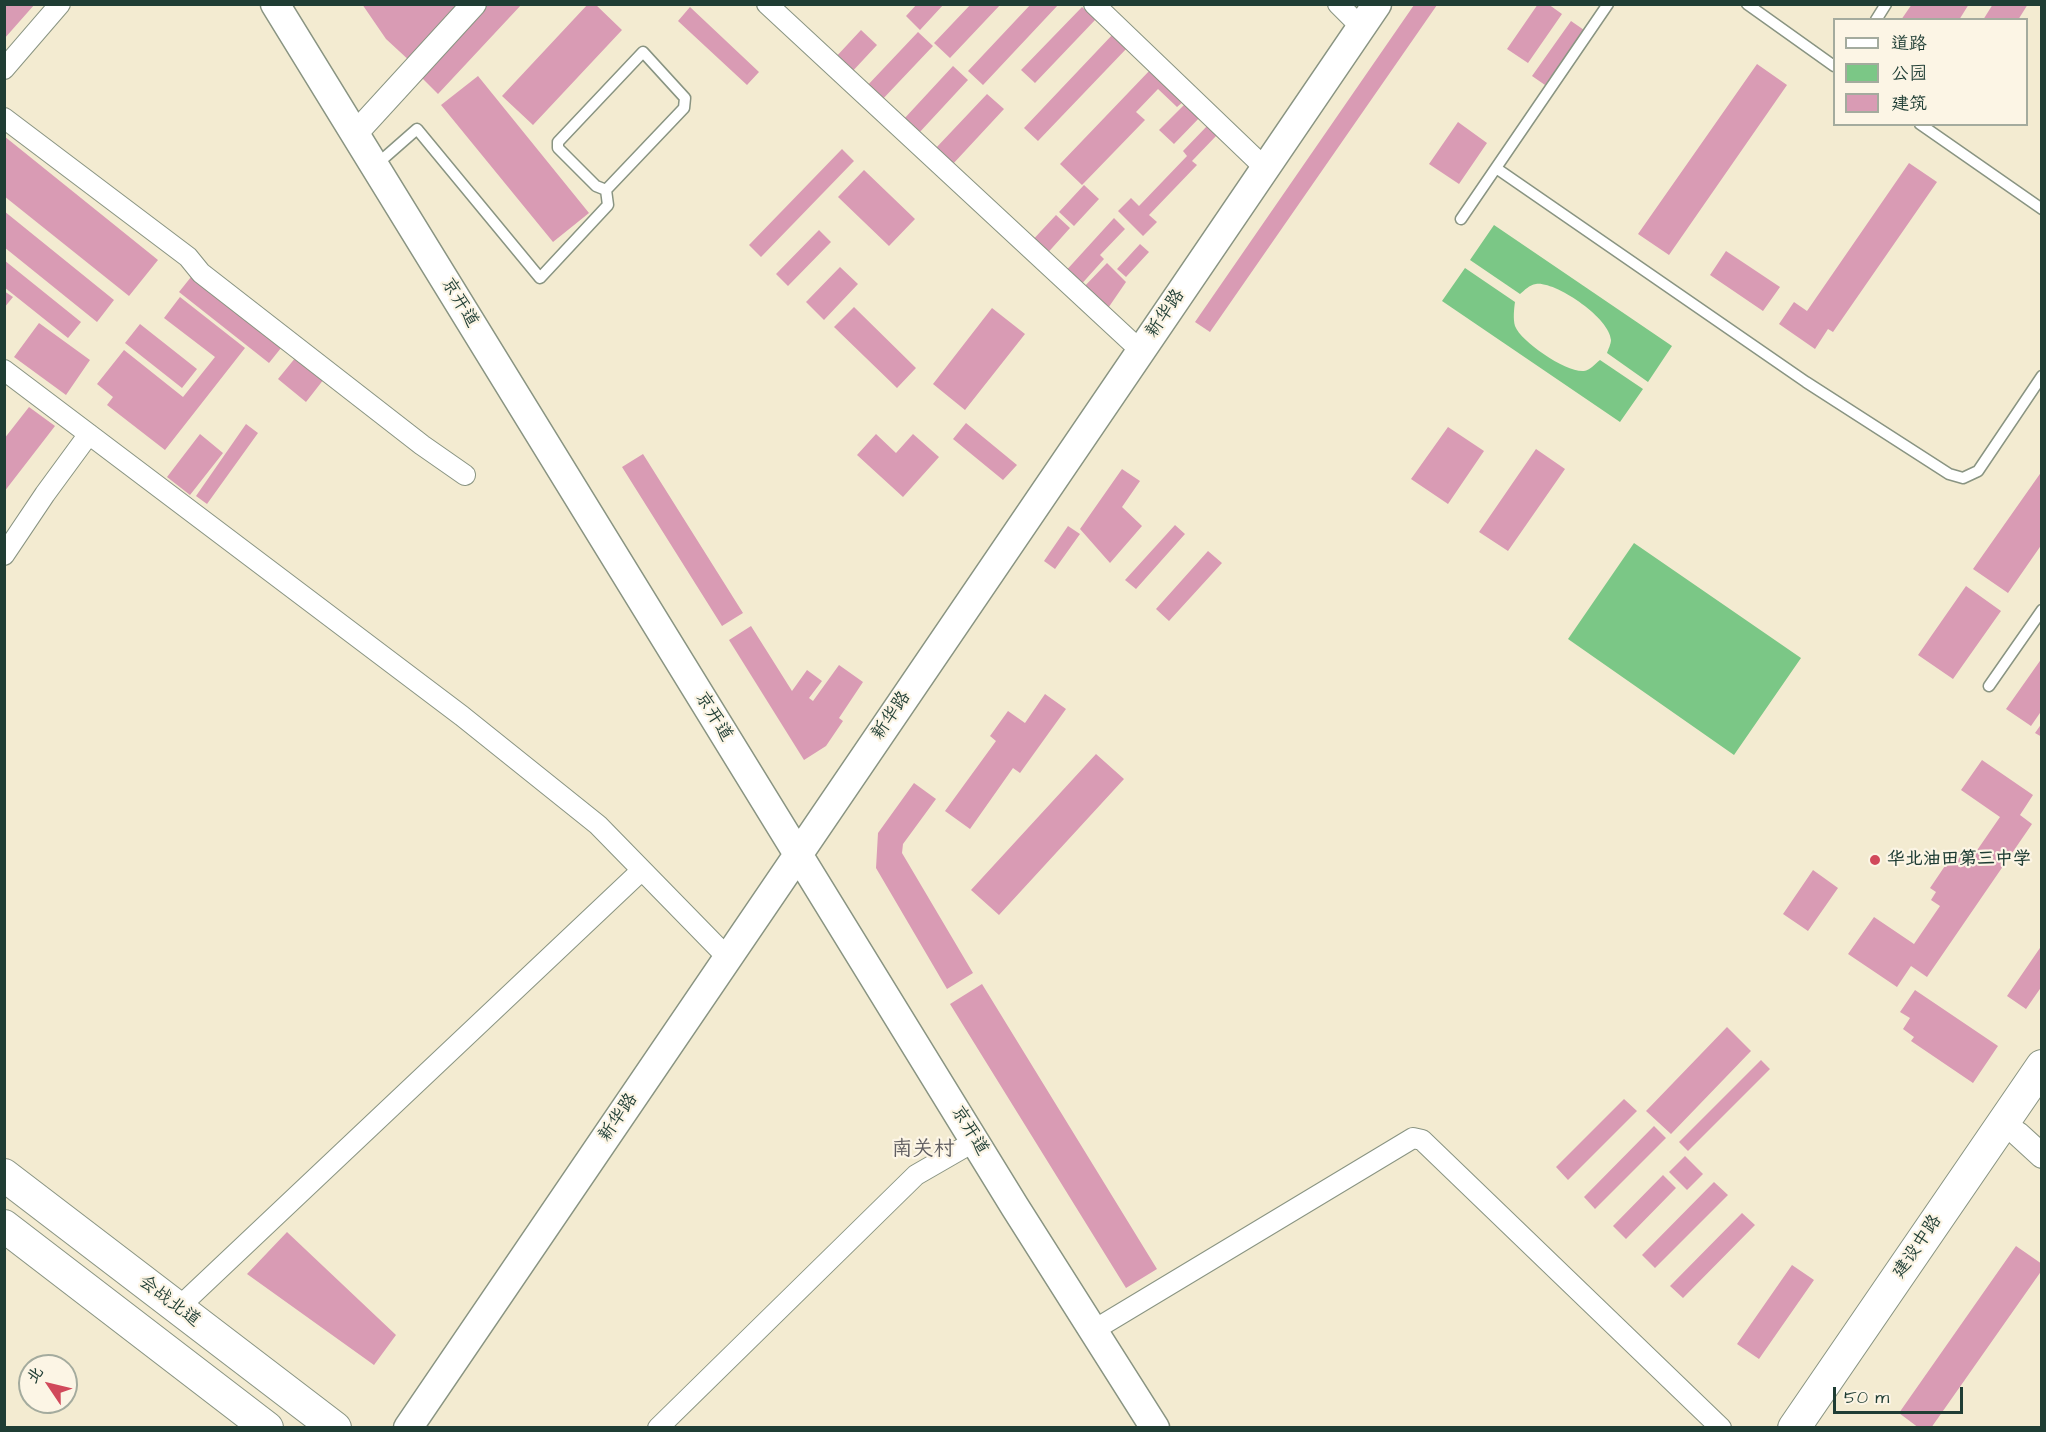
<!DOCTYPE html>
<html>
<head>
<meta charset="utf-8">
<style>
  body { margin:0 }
  #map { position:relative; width:2046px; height:1432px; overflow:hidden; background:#f3ebd1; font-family:"Architects Daughter","LXGW WenKai TC",sans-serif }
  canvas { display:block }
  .frame { position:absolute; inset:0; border:6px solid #1f3d34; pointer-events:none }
  .legend { position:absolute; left:1833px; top:18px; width:195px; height:108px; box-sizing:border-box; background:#fcf5e5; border:2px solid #a4ab9e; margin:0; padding:8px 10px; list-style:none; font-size:18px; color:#1f3d34 }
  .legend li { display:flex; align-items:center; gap:12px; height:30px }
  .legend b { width:30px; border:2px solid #a4ab9e }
  .north { position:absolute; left:18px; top:1354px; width:60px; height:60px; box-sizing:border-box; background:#fcf5e5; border:2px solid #a4ab9e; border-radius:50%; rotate:305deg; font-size:16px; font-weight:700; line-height:24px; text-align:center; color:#1f3d34 }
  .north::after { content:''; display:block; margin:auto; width:21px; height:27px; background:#d1495b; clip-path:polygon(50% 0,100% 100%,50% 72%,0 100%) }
  .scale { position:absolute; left:1833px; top:1387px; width:130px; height:27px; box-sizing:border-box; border:3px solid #1f3d34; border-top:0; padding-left:8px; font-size:18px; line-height:21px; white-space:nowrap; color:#1f3d34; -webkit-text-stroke:4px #fcf5e5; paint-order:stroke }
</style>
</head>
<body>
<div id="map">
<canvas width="2046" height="1432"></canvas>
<div class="frame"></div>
<ul class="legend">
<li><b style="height:8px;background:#fff"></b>道路</li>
<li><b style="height:16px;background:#7bc786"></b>公园</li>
<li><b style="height:16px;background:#d99bb4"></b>建筑</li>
</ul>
<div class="north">北</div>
<div class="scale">50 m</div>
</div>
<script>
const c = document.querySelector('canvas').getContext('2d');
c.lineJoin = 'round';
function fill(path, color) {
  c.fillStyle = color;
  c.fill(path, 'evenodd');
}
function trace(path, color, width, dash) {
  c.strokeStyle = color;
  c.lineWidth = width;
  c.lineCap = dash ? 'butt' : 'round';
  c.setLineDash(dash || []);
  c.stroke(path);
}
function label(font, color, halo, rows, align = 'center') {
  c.font = font + ' "Architects Daughter","LXGW WenKai TC",sans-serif';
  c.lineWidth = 4.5;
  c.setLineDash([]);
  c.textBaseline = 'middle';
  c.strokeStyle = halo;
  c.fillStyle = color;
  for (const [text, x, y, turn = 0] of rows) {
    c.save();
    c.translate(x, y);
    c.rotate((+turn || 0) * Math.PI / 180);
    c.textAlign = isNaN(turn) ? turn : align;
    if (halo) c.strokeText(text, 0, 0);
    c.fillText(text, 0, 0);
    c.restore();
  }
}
const green = new Path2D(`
  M1494,225L1672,346L1648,382L1607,353C1608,350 1611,344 1611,340C1610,318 1555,281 1536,284C1529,285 1525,290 1520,294L1470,260Z
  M1465,268L1515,302C1514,309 1513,319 1515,326C1521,342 1567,373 1584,371C1590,370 1595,364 1600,360L1643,389L1620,422L1442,301Z
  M1634,543L1801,658L1734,755L1568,639Z`);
const building = new Path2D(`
  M4,4H35L4,39Z
  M362,4L417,6L466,4L412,63L386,39Z
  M487,4H522L438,94L420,76Z
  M588,4H595L622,30L533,125L502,96Z
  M917,4H944L920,30L906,16Z
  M971,4H1001L950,58L934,43Z
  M1031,4H1059L983,85L968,71Z
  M1538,4H1548L1562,14L1528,63L1507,49Z
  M1912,4H1969L1959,20H1901Z
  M1993,4H2028L2018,20H1983Z
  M1414,5H1437L1210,332L1195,322Z
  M690,7L759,72L747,85L678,21Z
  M1082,7L1096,19L1035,83L1021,70Z
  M1571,21L1584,30L1545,85L1532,76Z
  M861,30L877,45L850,74L834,59Z
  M918,32L933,46L880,102L865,88Z
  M1114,33L1128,47L1038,141L1024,128Z
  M1757,64L1787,85L1669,255L1638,234Z
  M953,66L968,80L918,134L903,120Z
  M1151,69L1184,101L1177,107L1158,89L1136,112L1145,120L1082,185L1060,164Z
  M478,76L589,213L553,242L441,105Z
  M987,94L1004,109L952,165L935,149Z
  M1189,100L1203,114L1174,144L1159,130Z
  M1458,122L1487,143L1459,184L1429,164Z
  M1208,125L1217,135L1192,161L1197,165L1149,215L1157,222L1143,236L1118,211L1131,198L1139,206L1187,156L1183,151Z
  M4,136L158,260L129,296L4,196Z
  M842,149L854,161L761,257L749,245Z
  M1909,163L1937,182L1833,332L1828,329L1815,349L1779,324L1794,302L1807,311Z
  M864,170L915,219L889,246L838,197Z
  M1084,185L1099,199L1074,226L1059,212Z
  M4,211L114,300L97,322L4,247Z
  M1056,215L1070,228L1044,257L1029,244Z
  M1114,218L1125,229L1100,255L1104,259L1078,288L1063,274Z
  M819,230L831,242L788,286L776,274Z
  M1140,244L1149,252L1126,277L1117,269Z
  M1726,251L1780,287L1763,311L1710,275Z
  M4,260L81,322L68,338L4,287Z
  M1107,263L1126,282L1104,314L1080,291Z
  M840,267L858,284L824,320L806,302Z
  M195,272L285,343L269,363L179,292Z
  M4,291L13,297L4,308Z
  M180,297L245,348L165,450L107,405L113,397L97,384L124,350L183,397L215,357L164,318Z
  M854,307L916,368L897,388L834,327Z
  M992,308L1025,334L965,410L933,384Z
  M39,323L90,360L66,395L14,357Z
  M140,324L197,369L182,388L125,343Z
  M296,357L324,379L306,402L278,379Z
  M29,407L55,426L4,492V439Z
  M966,423L1017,465L1003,480L953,439Z
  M246,424L258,433L207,504L196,496Z
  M1448,427L1484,451L1448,504L1411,479Z
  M200,434L223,453L190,495L167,477Z
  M876,434L896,453L913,434L939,457L903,497L857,455Z
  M1536,449L1565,469L1508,551L1479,532Z
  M643,454L743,613L722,626L622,467Z
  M1122,469L1140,481L1122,507L1142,526L1110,563L1080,529Z
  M2042,471V544L2008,593L1973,569Z
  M1175,525L1185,534L1136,589L1125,580Z
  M1068,526L1080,534L1055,569L1044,561Z
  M1208,551L1222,563L1169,621L1156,609Z
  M1966,586L2001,611L1953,679L1918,655Z
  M751,626L792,691L807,670L822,681L809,698L813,701L839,665L863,682L839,718L843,721L826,746L804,760L729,640Z
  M2042,658V710L2031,726L2006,709Z
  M1045,694L1066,709L1020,773L1013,768L970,829L945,811L996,741L990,736L1008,711L1025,723Z
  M2042,723V737L2035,733Z
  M1096,754L1124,779L999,915L971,890Z
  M1982,760L2033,795L2020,815L2032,824L1927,977L1911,966L1897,987L1848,954L1874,917L1914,944L1940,906L1931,900L1936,892L1930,888L1951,857L1957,861L1963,853L1971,859L2000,817L1961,790Z
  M914,783L936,799L903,844L902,853L973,973L947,989L876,868L878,833Z
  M1813,870L1838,888L1808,931L1783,914Z
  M2042,945V986L2026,1009L2007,996Z
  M982,984L1157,1269L1126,1288L950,1004Z
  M1915,990L1998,1046L1973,1083L1911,1041L1914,1037L1903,1029L1910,1018L1900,1012Z
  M1727,1027L1751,1051L1671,1134L1646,1111Z
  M1761,1060L1770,1069L1688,1151L1679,1142Z
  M1624,1099L1637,1111L1568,1180L1556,1167Z
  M1654,1126L1666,1138L1595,1209L1584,1197Z
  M1685,1156L1703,1174L1687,1190L1669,1172Z
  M1663,1175L1676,1188L1626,1239L1613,1226Z
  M1714,1182L1728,1195L1655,1268L1642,1255Z
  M1742,1213L1755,1225L1683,1298L1670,1286Z
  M287,1232L396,1335L374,1365L247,1274Z
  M2016,1246L2042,1264V1270L1931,1428H1919L1899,1413Z
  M1792,1265L1814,1280L1759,1359L1737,1344Z`);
const service = new Path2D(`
  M1747,4L1834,66
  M1876,20L1886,4
  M1920,124L2042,209
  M376,165L417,129L540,278L608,205L606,190L684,108L685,98L643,52L558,142V148L596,186L606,190
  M1496,168L1806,382L1949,474L1963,478L1978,471L2042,376
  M1461,219L1608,4
  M1989,686L2042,610`);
const minor = new Path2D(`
  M767,4L1141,351
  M1094,4L1265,168
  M1338,4L1361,27
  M4,69L60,4
  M4,118L188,257L201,273L422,445L465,475
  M4,370L462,716L598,825L728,958
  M4,555L45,494L89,434
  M177,1309L642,870
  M1094,1330L1413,1138L1422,1140L1721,1428
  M658,1428L916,1175L975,1141`);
const tertiary = new Path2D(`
  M355,134L474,4
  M2018,1134L2042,1156`);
const secondary = new Path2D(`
  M275,4L1015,1207L1155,1428
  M408,1428L1377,4`);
const primary = new Path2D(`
  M4,1175L335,1428
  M4,1226L267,1428
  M1794,1428L2042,1066`);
const markers = [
  [1875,860,6,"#d1495b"]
];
const streetNames = [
  ["京开道",459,303,59],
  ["新华路",1166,314,-56],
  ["新华路",892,716,-56],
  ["京开道",713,717,58],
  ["新华路",619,1118,-56],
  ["京开道",969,1131,58],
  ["建设中路",1918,1247,-56],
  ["会战北道",169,1302,37]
];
const poiNames = [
  ["华北油田第三中学",1887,860]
];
const quarterNames = [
  ["南关村",923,1151]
];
fill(green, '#7bc786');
fill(building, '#d99bb4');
trace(service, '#899482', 13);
trace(minor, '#899482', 22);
trace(tertiary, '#899482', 26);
trace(secondary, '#899482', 31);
trace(primary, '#899482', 34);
trace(service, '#fff', 10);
trace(minor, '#fff', 20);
trace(tertiary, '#fff', 24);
trace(secondary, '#fff', 28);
trace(primary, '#fff', 32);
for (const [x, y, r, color] of markers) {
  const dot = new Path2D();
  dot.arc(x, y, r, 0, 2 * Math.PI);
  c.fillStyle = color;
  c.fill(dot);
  trace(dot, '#fcf5e5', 2);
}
label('18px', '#1f3d34', '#fcf5e5', streetNames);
label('bold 18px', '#1f3d34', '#fcf5e5', poiNames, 'left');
label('21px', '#605e61', '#fcf5e5', quarterNames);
</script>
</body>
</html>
